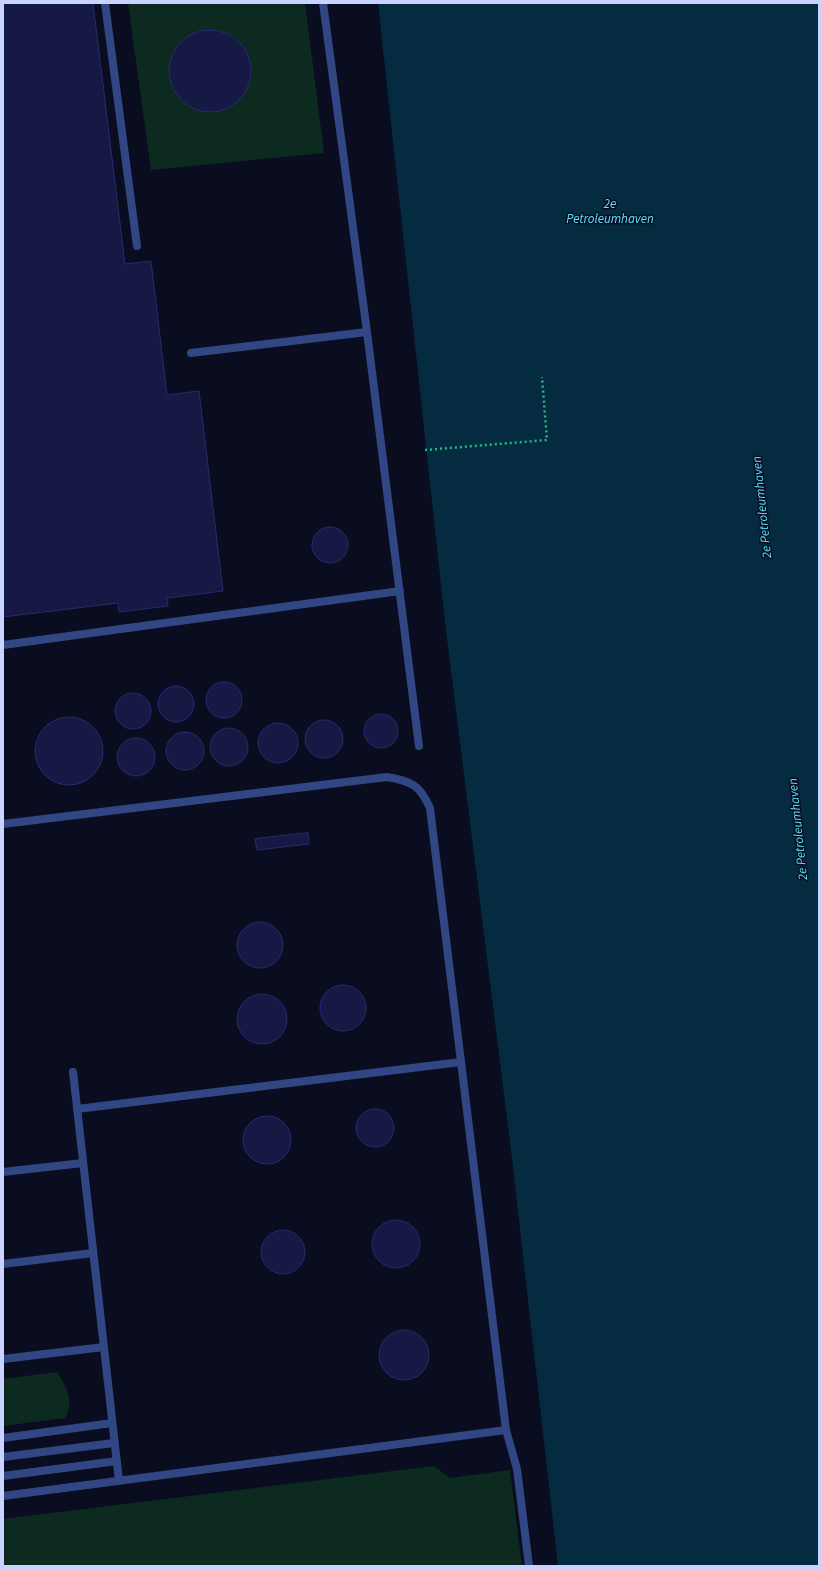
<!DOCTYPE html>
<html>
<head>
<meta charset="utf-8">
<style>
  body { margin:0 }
  #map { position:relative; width:822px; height:1569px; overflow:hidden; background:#0a0d20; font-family:"Source Sans 3",sans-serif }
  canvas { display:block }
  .frame { position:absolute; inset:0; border:4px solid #c9d3ff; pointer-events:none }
</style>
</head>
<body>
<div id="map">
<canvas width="822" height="1569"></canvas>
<div class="frame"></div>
</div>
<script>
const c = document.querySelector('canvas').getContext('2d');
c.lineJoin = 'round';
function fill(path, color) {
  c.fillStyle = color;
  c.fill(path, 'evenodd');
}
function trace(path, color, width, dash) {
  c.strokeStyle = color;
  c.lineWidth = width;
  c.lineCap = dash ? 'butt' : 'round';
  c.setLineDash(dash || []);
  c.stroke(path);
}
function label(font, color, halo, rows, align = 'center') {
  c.font = font + ' "Source Sans 3",sans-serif';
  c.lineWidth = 3;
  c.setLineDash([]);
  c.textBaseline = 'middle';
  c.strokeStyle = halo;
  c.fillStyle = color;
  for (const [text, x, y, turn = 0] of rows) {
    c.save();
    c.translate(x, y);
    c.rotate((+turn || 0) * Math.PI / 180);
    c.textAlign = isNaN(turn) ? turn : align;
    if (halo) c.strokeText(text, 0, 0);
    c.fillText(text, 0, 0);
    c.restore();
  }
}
const green = new Path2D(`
  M128,3H305L324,153L151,170Z
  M57,1372C66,1386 75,1401 65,1418L3,1426V1379Z
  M434,1466L450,1478L510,1470L522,1566H3V1519Z`);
const water = new Path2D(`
  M378,3H819V1566H558L512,1158L446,631Z`);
const building = new Path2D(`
  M3,3H93L125,264L151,261L167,395L199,391L223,591L167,598L168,606L119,612L118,603L3,617Z
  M169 71a41 41 0 1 1 82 0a41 41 0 1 1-82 0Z
  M312 545a18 18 0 1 1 36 0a18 18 0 1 1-36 0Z
  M206 700a18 18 0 1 1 36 0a18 18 0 1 1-36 0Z
  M158 704a18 18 0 1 1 36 0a18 18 0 1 1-36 0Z
  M115 711a18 18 0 1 1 36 0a18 18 0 1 1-36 0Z
  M364 731a17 17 0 1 1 34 0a17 17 0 1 1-34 0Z
  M35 751a34 34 0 1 1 68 0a34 34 0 1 1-68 0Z
  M305 739a19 19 0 1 1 38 0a19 19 0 1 1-38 0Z
  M258 743a20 20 0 1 1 40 0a20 20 0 1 1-40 0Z
  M210 747a19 19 0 1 1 38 0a19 19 0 1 1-38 0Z
  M166 751a19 19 0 1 1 38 0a19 19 0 1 1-38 0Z
  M117 757a19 19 0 1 1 38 0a19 19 0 1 1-38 0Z
  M308,833L309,844L257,850L255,839Z
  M237 945a23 23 0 1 1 46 0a23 23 0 1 1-46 0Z
  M320 1008a23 23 0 1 1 46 0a23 23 0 1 1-46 0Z
  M237 1019a25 25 0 1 1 50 0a25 25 0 1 1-50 0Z
  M356 1128a19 19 0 1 1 38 0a19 19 0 1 1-38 0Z
  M243 1140a24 24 0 1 1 48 0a24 24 0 1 1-48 0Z
  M372 1244a24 24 0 1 1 48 0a24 24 0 1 1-48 0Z
  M261 1252a22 22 0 1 1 44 0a22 22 0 1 1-44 0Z
  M379 1355a25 25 0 1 1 50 0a25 25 0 1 1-50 0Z`);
const path = new Path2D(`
  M425,450L547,440L542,377`);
const lane = new Path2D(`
  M105,3L137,246
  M323,3L367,332L419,746
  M191,353L367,332
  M3,645L400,591
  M3,824L387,777C411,781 420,785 430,808L506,1430L517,1469L529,1566
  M73,1072L119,1481
  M77,1109L461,1062
  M3,1172L83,1163
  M3,1264L93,1253
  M3,1359L104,1347
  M3,1438L112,1423
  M3,1457L114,1443
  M3,1476L117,1461
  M3,1496L506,1430`);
const waterNames = [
  ["2e",610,205],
  ["Petroleumhaven",610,220],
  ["2e Petroleumhaven",763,507,-96],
  ["2e Petroleumhaven",799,829,-96]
];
fill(green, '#0d2a21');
fill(water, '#042b3f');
fill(building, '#151943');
trace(building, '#252c71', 1);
trace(path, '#22bb83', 2.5, [2, 3]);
trace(lane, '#314784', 8);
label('italic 13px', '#57e4ff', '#0a0d20', waterNames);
</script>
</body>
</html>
